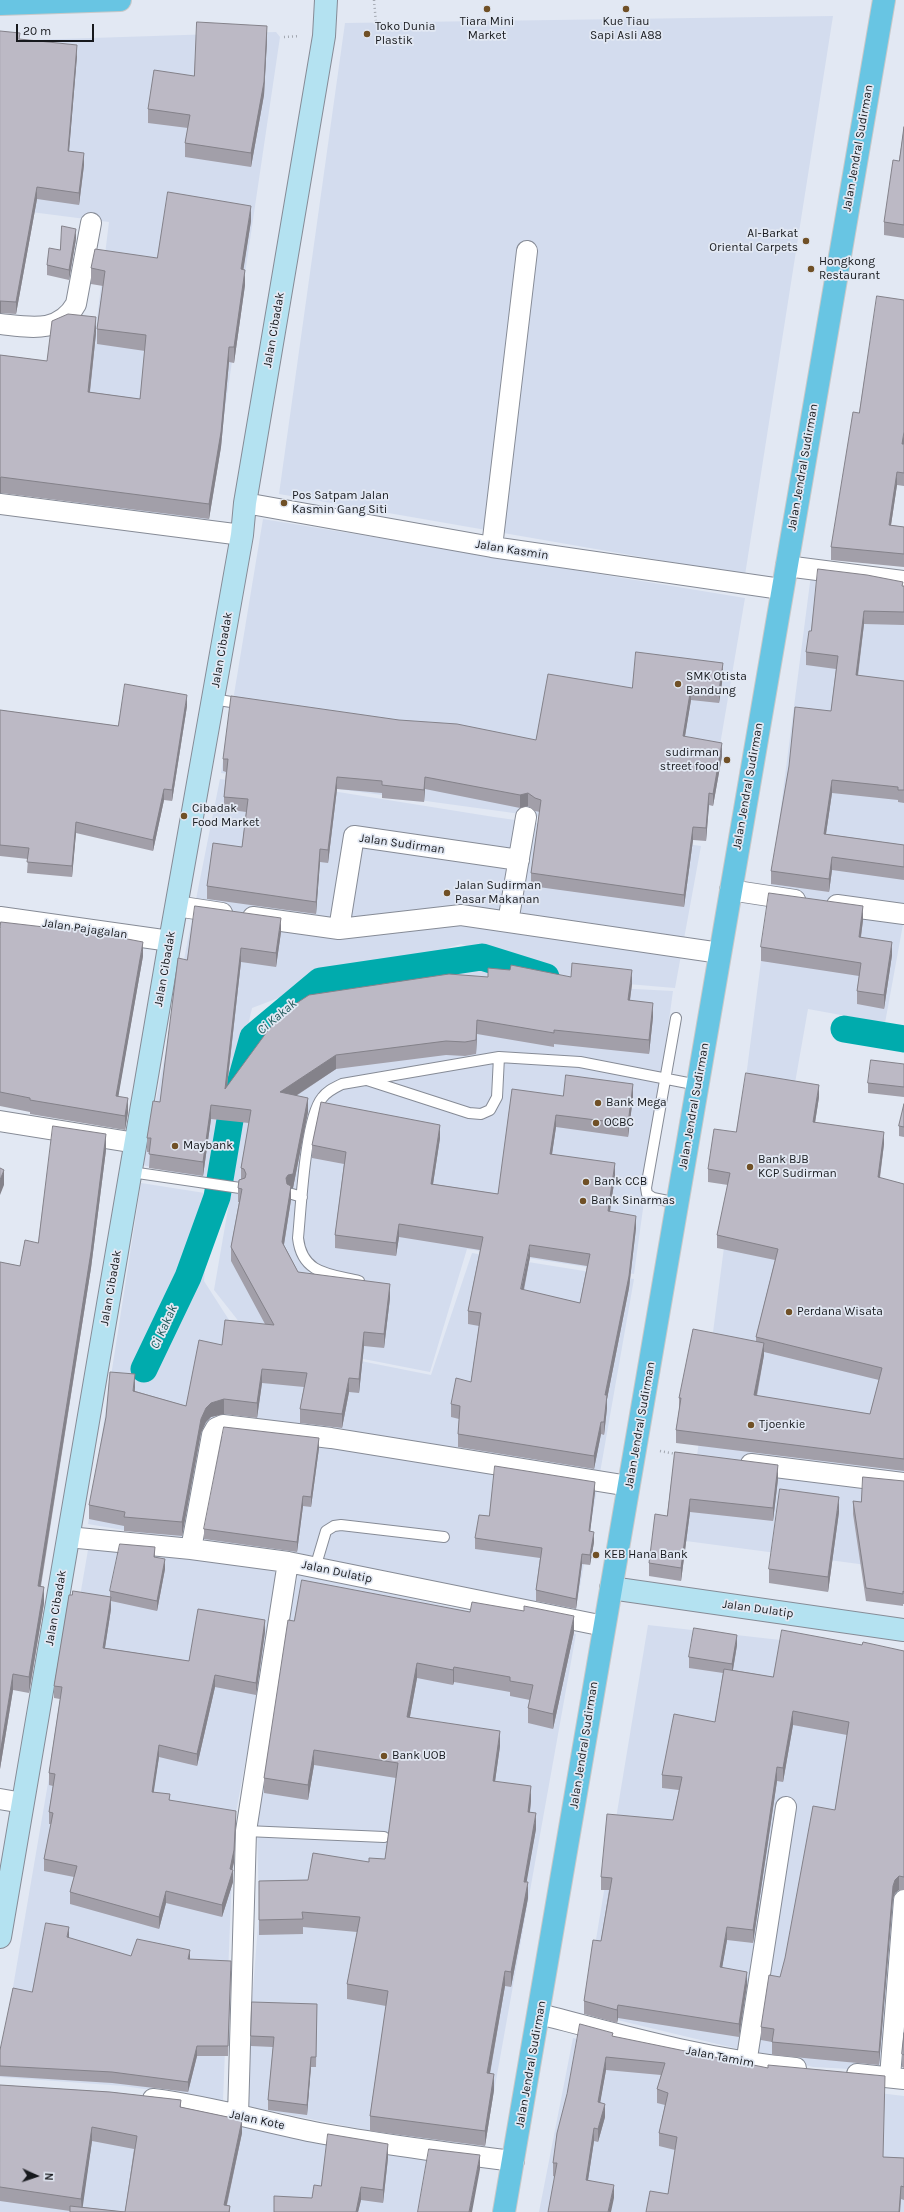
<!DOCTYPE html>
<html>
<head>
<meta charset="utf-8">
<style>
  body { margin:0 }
  #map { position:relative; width:904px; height:2212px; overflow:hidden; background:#e2e8f3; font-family:Karla,sans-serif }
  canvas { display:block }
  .north { position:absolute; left:16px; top:2156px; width:40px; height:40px; -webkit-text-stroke:3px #e2e8f3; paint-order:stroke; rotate:93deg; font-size:11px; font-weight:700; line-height:16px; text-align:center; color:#17191d }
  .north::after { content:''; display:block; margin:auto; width:14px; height:18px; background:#17191d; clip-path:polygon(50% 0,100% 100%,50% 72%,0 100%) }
  .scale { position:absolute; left:16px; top:24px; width:78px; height:18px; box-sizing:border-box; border:2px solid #17191d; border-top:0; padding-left:5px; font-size:12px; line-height:14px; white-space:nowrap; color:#17191d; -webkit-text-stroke:3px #e2e8f3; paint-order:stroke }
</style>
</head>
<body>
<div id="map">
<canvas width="904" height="2212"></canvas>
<div class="north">N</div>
<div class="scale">20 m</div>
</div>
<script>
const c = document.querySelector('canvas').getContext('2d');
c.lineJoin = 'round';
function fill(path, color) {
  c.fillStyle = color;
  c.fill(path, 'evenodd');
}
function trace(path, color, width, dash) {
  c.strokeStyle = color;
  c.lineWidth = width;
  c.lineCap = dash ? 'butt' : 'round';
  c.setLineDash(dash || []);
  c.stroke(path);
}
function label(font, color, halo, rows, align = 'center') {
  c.font = font + ' Karla,sans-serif';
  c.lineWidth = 3.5;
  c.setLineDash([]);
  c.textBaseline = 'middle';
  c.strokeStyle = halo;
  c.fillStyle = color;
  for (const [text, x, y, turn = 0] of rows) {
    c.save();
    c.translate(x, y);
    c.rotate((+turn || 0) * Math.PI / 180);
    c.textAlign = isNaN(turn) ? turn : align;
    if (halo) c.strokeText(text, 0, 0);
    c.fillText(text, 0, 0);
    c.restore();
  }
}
const built = new Path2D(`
  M833,16L745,575L279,494L345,23Z
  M276,32L280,37L208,524L74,503L109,222L0,208V41Z
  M263,519L745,598L704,839L221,773Z
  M812,567L904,579V919L885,1023L808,1009L776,1191L904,1215V1570L686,1541Z
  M220,779L332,795V791L494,817L701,846L675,988L544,977L461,944L289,994L252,1008L213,1183L143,1165Z
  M466,953L538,984L673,991L634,1274L467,1249L430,1372L251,1337L214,1290L258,1035L277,1007Z
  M141,1183L211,1194L204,1281L240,1337L431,1375L472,1253L634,1279L575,1615L375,1573L88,1524Z
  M89,1544L281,1572L234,1823L223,2101L124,2086L0,2077V2063Z
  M298,1574L576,1634L483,2153L244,2106L259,1912L256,1779Z
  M648,1625L904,1654V1825L887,2071L813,2067L584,2012Z
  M573,2038L770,2080L904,2096V2212H539Z
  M0,2087L185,2102L474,2168L468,2212H0Z`);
const canal = new Path2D(`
  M844,1029L904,1039
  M144,1369L188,1277L217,1197L230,1120L253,1037L320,981L482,957L546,977`);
const path = new Path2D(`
  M374,0L376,23
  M284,37L299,36
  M660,1451L676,1454`);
const lane = new Path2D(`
  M213,699L243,704
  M676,1018L646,1188L647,1194L653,1198L678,1203
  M367,1080L469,1113L481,1114L490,1110L497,1097L499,1057
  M131,1172L240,1188
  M292,1194L302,1197
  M359,1281C329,1274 302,1274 298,1238C301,1208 305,1119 322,1098C327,1091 334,1088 342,1084L499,1057L580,1062L698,1085
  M315,1568L326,1531L334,1526L341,1525L444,1537
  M246,1831L384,1837`);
const street = new Path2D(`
  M0,324C30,327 59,334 76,304L91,223
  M245,503L492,547L781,589
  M0,504L242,535
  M492,547L527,251
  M786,566L904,581
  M730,890L795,900
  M837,905L904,914
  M176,906L222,913
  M0,917L170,941
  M253,917L339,929L461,915L720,953
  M508,922L526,817
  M339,929L354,836L519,860
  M0,1121L136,1143
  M751,1464L904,1483
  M68,1537L191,1549L288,1562L604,1626
  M191,1549L212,1435L216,1428L223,1425L331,1438L629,1486
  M0,1799L23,1803
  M540,2014C624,2036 708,2060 796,2068
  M746,2064L786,1807
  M857,2074L904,2079
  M890,2077L904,1900
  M153,2099C209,2106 264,2122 319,2133C384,2145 449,2153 514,2161
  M238,2116L246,1831L288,1562`);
const secondary = new Path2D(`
  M611,1588L904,1630
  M0,1937L170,941L242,535L245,503L324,36L326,0`);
const primary = new Path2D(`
  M0,4L120,0
  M504,2212L884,0`);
const wall = new Path2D(`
  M20,39L77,56L69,151L84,165L79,205L37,199L16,314L0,313Z
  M267,40L264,95L251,167L185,157V143L188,128L148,123V109L194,76Z
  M904,127V238L884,235V222L899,161Z
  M251,221L243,270L245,285L234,363L229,362L221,447L209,519L1,493L0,355L47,361L96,333L90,392L140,399L145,351L97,344V329L103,286L91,284V268L157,258Z
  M76,239L69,280L47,275V265Z
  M904,300V486L897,485L891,525L904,527V567L831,560V547L859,413Z
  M903,586H904V625L864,624L858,676L904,681V803L898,802V800L832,793L826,834L904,845V880L832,870L829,892L771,884V871L831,711L836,669L806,665V652L811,631Z
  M723,676L719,703L691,700L685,736L722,756L713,806L709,805L706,841L693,840L684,907L531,886V873L540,812L535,811L528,806L520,808L425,789L424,802L382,798V793L337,789L328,863L320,862L316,914L207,899V886L242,847L246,812L224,809V797L226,772L223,771V759L536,740L632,688Z
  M187,706L172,801L164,800L153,851L76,833L72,877L27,873L28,859L0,856V710L118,726Z
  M863,920L861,937L892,955L884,1009L857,1004V991L859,976L761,961V947Z
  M0,929L143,956L118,1096L128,1112L125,1130L30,1114V1112L0,1106Z
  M281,932L276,967L241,962L227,1087L488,977H571L632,984L630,1000L653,1017L649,1054L554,1044V1047L477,1034L476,1054L465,1056L446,1055L336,1069L296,1096L308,1112L293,1188H291V1200L284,1245L298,1272L390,1298L384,1348L364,1346L359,1393L349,1392L342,1428L300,1423V1409L304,1387L262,1383L257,1418L224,1414L211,1417L206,1422L201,1433L182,1536L124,1531V1526L89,1519V1505L135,1388V1391L186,1406L222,1345L265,1324L231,1261V1247L239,1202H238V1188L241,1180V1168L249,1123L211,1119L203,1176L149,1168L150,1152H147V1138L160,1102L187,960Z
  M904,1064V1097L868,1093V1083Z
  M563,1096L633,1097L628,1137L556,1127L552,1154L615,1176L610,1212L636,1228L629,1288L607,1399V1408L604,1435L601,1434L594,1469L458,1447V1434L459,1419L451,1417V1404L471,1382L479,1326L468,1324V1311L480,1250L399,1237L396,1256L335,1248V1235L344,1164L312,1158V1145L440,1138L433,1184L498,1194ZM530,1257L587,1266L580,1303L524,1290Z
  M819,1097L815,1123L884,1144L880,1178L904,1184V1471L676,1443V1430L679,1410V1398L756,1341V1337L775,1260L717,1248V1235L728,1185L708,1182V1169L736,1132ZM764,1352L879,1380L870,1414L757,1396L764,1355Z
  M904,1104V1137L899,1136V1126Z
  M106,1150L91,1268L41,1586L44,1603L29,1693L13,1690L0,1769V1262L20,1266L38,1243Z
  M319,1448L311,1507L303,1506L297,1552L204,1539V1529Z
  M675,1452L778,1479L773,1521L690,1512L681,1581L649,1576V1563L667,1516Z
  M904,1481V1604H903V1606L866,1601L853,1514V1501L861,1502Z
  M595,1492L590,1531L594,1542L590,1565L582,1564L576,1609L536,1601V1590L540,1558L475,1549V1538L489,1516Z
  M839,1512L828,1592L769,1583V1569Z
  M155,1557L165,1569L157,1611L111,1601V1609L105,1648L189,1661L265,1632L256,1695L215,1687L197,1766L159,1757L153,1792L170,1800L236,1823L234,1862L232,1869L233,1882L222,1917L166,1903L159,1929L70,1904V1892L74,1877L44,1871V1859L51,1824H49V1812L53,1786L49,1785V1773L60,1699L54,1698V1686L72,1595L110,1597V1591Z
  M294,1621L574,1632L553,1729L528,1723V1708L530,1700L510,1696V1692L454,1682L453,1685L417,1678L410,1717L500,1746L495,1781L531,1801L530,1812L536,1829L526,1882L528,1898L511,1987L505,1986L490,2074L494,2090L485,2146L370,2131V2116L386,2006L347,1999V1984L357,1932L303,1927V1934L259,1935V1881L308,1880L369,1862L385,1859L396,1778L314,1765L308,1800L264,1793V1778Z
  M737,1645L733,1670L773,1677L862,1645L904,1651V1890H899L895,1893L893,1899L879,2065L772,2055V2042L761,2040V2027L780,1977L835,1810L847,1735L793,1725L783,1782L777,1781L753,1943L727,1940L722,1967L747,1985L739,2037L618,2018L617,2023L584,2014V2001L601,1941L609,1890H601V1877L673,1820L679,1790L662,1788V1775L715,1722L723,1673L689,1668V1657Z
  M69,1938L131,1956L190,1959L231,1971L228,2056H197L188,2092L112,2083L0,2076V2050L32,1992Z
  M317,2004L316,2067H311L307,2115L268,2110V2100L273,2047L251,2046V2036Z
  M904,2033V2068L902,2067V2054Z
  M613,2036L883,2157L904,2158V2200L901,2199L900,2212H646L668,2194L675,2150L659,2146V2133L665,2105L657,2103V2089L661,2075L606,2070L600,2102L605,2117L598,2142L594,2141L588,2180L614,2198L553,2176V2163Z
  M0,2085L110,2092L181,2100V2107L242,2120V2133L227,2205L230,2206V2212H70V2211L0,2201ZM92,2141L134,2149L125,2212L82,2207Z
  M388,2158L383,2203L361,2200L358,2212H274L312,2198L321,2186Z`);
const shadedWall = new Path2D(`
  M267,26V40L264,95L251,167V153Z
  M77,45V56L68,163V151Z
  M84,153V165L79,205V193Z
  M37,187V199L16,314V302Z
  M251,206V221L241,285V269Z
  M76,229V239L69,280V270Z
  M245,270V285L234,363V347Z
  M0,301H1V313H0Z
  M96,317V333L88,408V392Z
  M229,347V362L221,447L209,519V504Z
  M904,432V445L902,444Z
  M897,472V485L889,538V525Z
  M1,477V493H0V478Z
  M864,611V624L856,688V675Z
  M723,663V676L719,703V691Z
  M691,687V700L683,748V736Z
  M187,695V706L172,801V790Z
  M722,743V756L713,806V794Z
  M337,777V789L328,863V850Z
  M425,777V789L424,802V790Z
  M832,780V793L824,847V834Z
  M164,789V800L153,851V840Z
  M528,793V806L520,808V795Z
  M709,793V805L706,841V828Z
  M76,822V833L72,877V866Z
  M693,827V840L684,907V895Z
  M320,849V862L316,914V902Z
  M832,857V870L829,892V879Z
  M863,906V920L859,950V937Z
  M281,918V932L276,967V953Z
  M143,942V956L116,1110V1096Z
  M892,942V955L884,1009V995Z
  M241,948V962L225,1103V1089Z
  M632,970V984L628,1014V1000Z
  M653,1003V1017L649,1054V1040Z
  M477,1020V1034L476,1054V1040Z
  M336,1055V1069L280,1106V1092Z
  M633,1084V1097L628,1137V1124Z
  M819,1085V1097L813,1135V1122Z
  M128,1098V1112L125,1130V1116Z
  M308,1098V1112L293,1188H291V1200L282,1256V1242L286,1178Z
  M211,1105V1119L203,1176V1162Z
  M556,1115V1127L550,1167V1154Z
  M440,1125V1138L431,1197V1184Z
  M884,1132V1144L878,1190V1177Z
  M106,1134V1150L91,1268L38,1601V1586Z
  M615,1163V1176L608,1224V1211Z
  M4,1170V1185L0,1195V1180Z
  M636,1216V1228L629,1288L607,1399V1408L604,1435V1422L605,1395Z
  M399,1224V1237L396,1256V1243Z
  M530,1245V1257L521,1302V1289Z
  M390,1284V1298L384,1348V1334Z
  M364,1332V1346L359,1393V1379Z
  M764,1343V1355L754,1408V1395Z
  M262,1369V1383L257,1418V1403Z
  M135,1374V1388L133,1405V1391Z
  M349,1378V1392L342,1428V1414Z
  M224,1399V1414L211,1417L206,1422L201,1433L182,1536V1522L201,1419L206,1408L211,1403Z
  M601,1422V1434L594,1469V1456Z
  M319,1438V1448L311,1507V1497Z
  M778,1465V1479L773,1521V1508Z
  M595,1482V1492L589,1541V1531Z
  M303,1496V1506L297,1552V1542Z
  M839,1497V1512L828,1592V1577Z
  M690,1499V1512L681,1581V1568Z
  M594,1532V1542L590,1565V1555Z
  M155,1547V1557H154Z
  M582,1554V1564L576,1609V1599Z
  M165,1559V1569L157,1611V1601Z
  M44,1587V1603L29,1693V1677Z
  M111,1597V1609L103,1660V1648Z
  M574,1616V1632L553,1729V1714Z
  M265,1620V1632L256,1695V1683Z
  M737,1635V1645L732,1675V1664Z
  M417,1663V1678L407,1732V1717Z
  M454,1667V1682L453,1685V1670Z
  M13,1674V1690L0,1769V1754Z
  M215,1675V1687L197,1766V1754Z
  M793,1711V1725L783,1782V1768Z
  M500,1731V1746L493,1796V1781Z
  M159,1745V1757L152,1804V1792Z
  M314,1750V1765L308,1800V1785Z
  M777,1767V1781L753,1943V1930Z
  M531,1786V1801L528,1827V1812Z
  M236,1811L234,1862L232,1872L233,1870V1882L222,1917V1905L230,1869Z
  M536,1813V1829L524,1897V1882Z
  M899,1876V1890L895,1893L893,1899L879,2065V2052L893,1886L895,1880Z
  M528,1882V1898L511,1987V1972Z
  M166,1891V1903L159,1929V1917Z
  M69,1927V1937L67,1947V1937Z
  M727,1927V1940L720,1980V1967Z
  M190,1950V1960L188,1959Z
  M505,1971V1986L487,2089V2073Z
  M747,1972V1985L739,2037V2024Z
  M618,2005V2018L617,2023V2010Z
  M197,2046V2056L188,2092V2082Z
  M311,2057V2067L307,2115V2105Z
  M606,2057V2070L598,2115V2102Z
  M494,2074V2090L485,2146V2131Z
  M605,2104V2117L598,2142V2129Z
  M242,2120V2133L225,2212L224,2205Z
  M92,2127V2141L82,2212L81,2199Z
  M594,2128V2141L586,2193V2180Z
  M388,2144V2158L383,2203V2190Z
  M480,2155V2169L472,2212H469Z
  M614,2185V2198L611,2212H608Z
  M901,2186L900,2212H899Z
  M361,2187V2200L358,2212H356Z`);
const building = new Path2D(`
  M197,22L267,26L264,82L251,153L185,143L190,115L148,109L154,70L194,76Z
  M0,31L20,33L19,39L77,45L68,151L84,153L79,193L37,187L16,302L0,301Z
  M904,127V225L884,222L893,160L899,161Z
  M168,192L251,206L241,269L245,270L234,347H229L221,432L209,504L1,477L0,478V355L47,361L52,321L68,314L96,317L88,392L140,399L146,335L97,329L105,271L91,268L95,249L157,258Z
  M62,226L76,229L69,270L47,265L49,248L60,250Z
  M877,296L904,300V432L902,444H904V473L897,472L889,525L904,527V554L831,547L853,412L859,413Z
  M818,569L867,575L903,582L902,586H904V612L864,611L856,675L904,681V790H898V787L832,780L824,834L904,845V867L832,857L829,879L771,871L789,766L795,707L831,711L838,656L806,652L809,631H811Z
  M636,652L723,663L719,691L691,687L683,736L722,743L713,794L709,793L706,828L693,827L684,895L531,873L541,800L535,798L528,793L520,795L425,777L424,790L382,785V781L337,777L328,850L320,849L316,902L207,886L213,843L242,847L248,799L224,797L228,759H223L231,696L399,720L457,724L536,740L548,674L632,688Z
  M125,684L187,695L172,790L164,789L153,840L76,822L72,866L27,862L29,848L0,845V710L118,726Z
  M769,893L863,906L859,937L892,942L884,995L857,991L861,963L761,947Z
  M195,906L281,918L276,953L241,948L225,1089L280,1014L309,995L449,974L488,977V968L510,970L511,965L571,977L572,963L632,970L628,1000L653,1003L649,1040L554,1030V1033L477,1020L476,1040L465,1042L446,1041L336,1055L280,1092L308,1098L293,1174L288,1175L286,1178L287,1184L291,1186L282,1242L298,1272L390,1284L384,1334L364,1332L359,1379L349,1378L342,1414L300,1409L307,1373L262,1369L257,1403L224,1399L211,1403L206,1408L201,1419L182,1522L124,1517L125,1512L89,1505L106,1417L110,1372L135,1374L133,1391L186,1406L199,1340L222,1345L225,1320L274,1325L231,1247L242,1189L238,1188L239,1180L245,1178L246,1174L244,1169L241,1168L251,1110L211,1105L203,1162L149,1154L151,1138H147L153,1101L160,1102L178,958L187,960Z
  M1,922L70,930V928L143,942L116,1096L128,1098L125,1116L30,1100V1098L0,1092V929Z
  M871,1060L904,1064V1087L868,1083Z
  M746,1073L819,1085L813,1122L884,1132L878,1177L904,1184V1459L676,1430L681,1398H679L693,1329L764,1343L754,1395L870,1414L882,1368L756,1337L778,1249L717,1235L730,1173L708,1169L714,1129L736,1132Z
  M566,1075L633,1084L628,1124L556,1115L550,1154L615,1163L608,1211L636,1216L629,1276L605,1395H607L604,1422H601L594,1456L458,1434L460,1406L451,1404L456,1378L471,1382L481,1313L468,1311L483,1237L399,1224L396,1243L335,1235L346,1152L312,1145L321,1102L440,1125L431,1184L498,1194L512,1089L563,1096ZM530,1245L590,1254L580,1303L521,1289Z
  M904,1104V1127L899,1126Z
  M53,1126L106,1134L91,1252L38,1586L44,1587L29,1677L13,1674L0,1754V1262L20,1266L25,1240L38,1243Z
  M0,1168L4,1170L0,1180Z
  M224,1427L319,1438L311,1497L303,1496L297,1542L204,1529Z
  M675,1452L778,1465L773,1508L690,1499L681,1568L649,1563L655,1514L667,1516Z
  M495,1466L595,1482L589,1531L594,1532L590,1555L582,1554L576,1599L536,1590L542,1548L475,1538L479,1515L489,1516Z
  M863,1477L904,1481V1592L903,1591V1594L866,1588L853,1501L861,1502Z
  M780,1489L839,1497L828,1577L769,1569Z
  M120,1544L155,1547L154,1557L165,1559L157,1601L110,1591Z
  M302,1580L470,1612L472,1602L524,1611V1606L574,1616L553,1714L528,1708L533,1685L510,1681V1677L454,1667L453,1670L417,1663L407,1717L500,1731L493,1781L531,1786L528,1812L536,1813L524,1882H528L511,1972L505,1971L487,2073L494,2074L485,2131L370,2116L388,1991L347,1984L360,1917L302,1912L303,1919L259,1920V1881L308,1880L313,1853L369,1862V1858L385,1859L398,1763L314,1750L308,1785L264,1778L288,1620L294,1621Z
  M73,1591L111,1597L103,1648L189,1661L198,1609L265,1620L256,1683L215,1675L197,1754L159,1745L152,1792L170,1794L169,1800L236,1811L234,1850L230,1869L233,1870L222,1905L166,1891L159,1917L70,1892L77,1866L44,1859L53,1813L49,1812L55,1774L49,1773L62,1687L54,1686L69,1595H72Z
  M694,1628L737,1635L732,1664L689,1657Z
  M782,1630L862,1645L863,1642L904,1651V1877L899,1876L895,1880L893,1886L879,2052L772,2042L774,2029L761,2027L769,1975L780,1977L785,1958L813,1806L835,1810L849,1722L793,1711L783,1768L777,1767L753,1930L727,1927L720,1967L747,1972L739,2024L618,2005L617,2010L584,2001L593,1940L601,1941L612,1878L601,1877L607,1814L673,1820L682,1777L662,1775L674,1714L715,1722L724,1669L773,1677Z
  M46,1923L69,1927L67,1937L131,1956L137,1939L190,1950L188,1959L231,1961L228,2046H197L188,2082L112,2072L0,2066V2050L13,1988L32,1992Z
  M252,2002L317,2004L316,2057H311L307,2105L268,2100L274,2037L251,2036Z
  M580,2024L613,2033L612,2036L768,2068V2065L885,2076L883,2157L904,2158V2187L901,2186L899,2212H646L650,2191L668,2194L677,2137L659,2133L668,2093L657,2089L665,2063L606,2057L598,2102L605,2104L598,2129L594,2128L586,2180L614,2185L608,2212H548L557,2163H553L557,2133L567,2094Z
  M904,2033V2055L902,2054Z
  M0,2085L110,2092L181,2100L180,2107L242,2120L224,2205L230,2206L229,2212H70V2206L125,2212L137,2136L92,2127L81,2199L0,2187Z
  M328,2134L388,2144L383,2190L361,2187L356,2212H274V2196L312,2198L314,2185L321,2186Z
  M429,2149L480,2155L469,2212H418Z`);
const markers = [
  [487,9,4,"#705026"],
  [626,9,4,"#705026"],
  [367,34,4,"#705026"],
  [806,241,4,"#705026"],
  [811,269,4,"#705026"],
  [284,503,4,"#705026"],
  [678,684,4,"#705026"],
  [727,760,4,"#705026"],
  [184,816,4,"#705026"],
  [447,893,4,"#705026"],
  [598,1103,4,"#705026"],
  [596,1123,4,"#705026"],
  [175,1146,4,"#705026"],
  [750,1167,4,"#705026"],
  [586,1182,4,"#705026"],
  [583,1201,4,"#705026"],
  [789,1312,4,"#705026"],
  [751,1425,4,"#705026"],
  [596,1555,4,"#705026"],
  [384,1756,4,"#705026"]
];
const poiNames = [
  ["Tiara Mini",487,22,"center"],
  ["Market",487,36,"center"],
  ["Kue Tiau",626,22,"center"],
  ["Sapi Asli A88",626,36,"center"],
  ["Toko Dunia",375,27],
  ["Plastik",375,41],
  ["Al-Barkat",798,234,"right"],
  ["Oriental Carpets",798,248,"right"],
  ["Hongkong",819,262],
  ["Restaurant",819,276],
  ["Pos Satpam Jalan",292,496],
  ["Kasmin Gang Siti",292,510],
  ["SMK Otista",686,677],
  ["Bandung",686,691],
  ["sudirman",719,753,"right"],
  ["street food",719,767,"right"],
  ["Cibadak",192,809],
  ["Food Market",192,823],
  ["Jalan Sudirman",455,886],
  ["Pasar Makanan",455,900],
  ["Bank Mega",606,1103],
  ["OCBC",604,1123],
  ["Maybank",183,1146],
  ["Bank BJB",758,1160],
  ["KCP Sudirman",758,1174],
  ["Bank CCB",594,1182],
  ["Bank Sinarmas",591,1201],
  ["Perdana Wisata",797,1312],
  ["Tjoenkie",759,1425],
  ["KEB Hana Bank",604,1555],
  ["Bank UOB",392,1756]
];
const streetNames = [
  ["Jalan Jendral Sudirman",858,148,-80],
  ["Jalan Cibadak",274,330,-80],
  ["Jalan Jendral Sudirman",803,467,-80],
  ["Jalan Kasmin",512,550,9],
  ["Jalan Cibadak",222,650,-80],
  ["Jalan Jendral Sudirman",748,786,-80],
  ["Jalan Sudirman",402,844,8],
  ["Jalan Pajagalan",85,929,8],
  ["Jalan Cibadak",165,969,-80],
  ["Jalan Jendral Sudirman",694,1106,-80],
  ["Jalan Cibadak",111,1288,-80],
  ["Jalan Jendral Sudirman",640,1425,-80],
  ["Jalan Dulatip",337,1572,12],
  ["Jalan Cibadak",56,1608,-80],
  ["Jalan Dulatip",758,1609,8],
  ["Jalan Jendral Sudirman",584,1745,-81],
  ["Jalan Tamim",720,2057,11],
  ["Jalan Jendral Sudirman",531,2064,-80],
  ["Jalan Kote",257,2120,12]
];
const waterNames = [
  ["Ci Kakak",277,1017,-40],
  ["Ci Kakak",164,1327,-65]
];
fill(built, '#d3dcee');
trace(canal, '#00abad', 27);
trace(lane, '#868b96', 12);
trace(street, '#868b96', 22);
trace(secondary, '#868b96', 24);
trace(primary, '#c7c8c9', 24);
trace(path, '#a3a8b1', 2.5, [1, 3]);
trace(lane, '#fff', 10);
trace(street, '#fff', 20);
trace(secondary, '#b4e2f1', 22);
trace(primary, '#68c5e3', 22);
fill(wall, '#a29fa9');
fill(shadedWall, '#84828a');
fill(building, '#bcb9c5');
trace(building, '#84828a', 1);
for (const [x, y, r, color] of markers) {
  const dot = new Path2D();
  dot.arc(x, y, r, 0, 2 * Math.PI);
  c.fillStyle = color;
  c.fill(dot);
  trace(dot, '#e2e8f3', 1.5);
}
label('12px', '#17191d', '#e2e8f3', poiNames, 'left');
label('12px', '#17191d', '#e2e8f3', streetNames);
label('italic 13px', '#255d5e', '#e2e8f3', waterNames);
</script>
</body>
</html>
